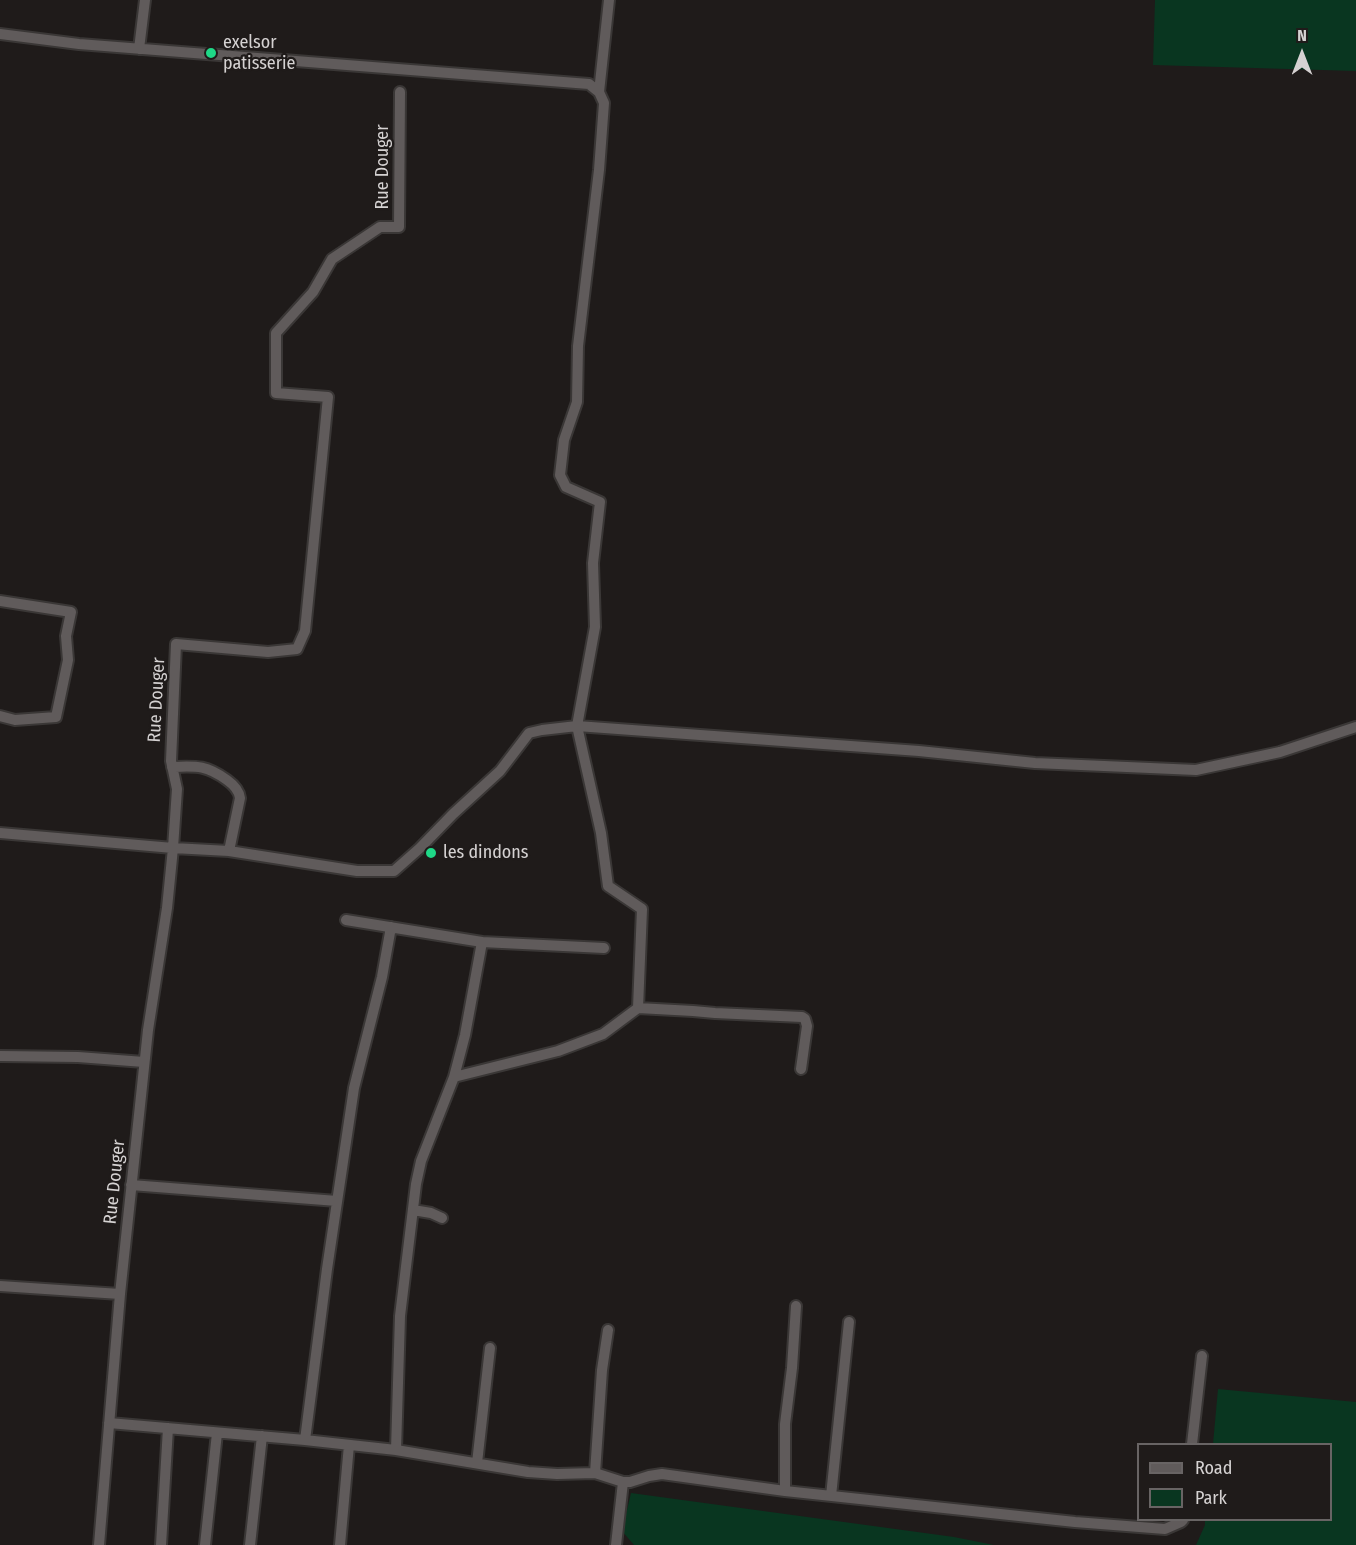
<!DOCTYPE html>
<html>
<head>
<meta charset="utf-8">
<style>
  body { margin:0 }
  #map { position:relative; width:1356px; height:1545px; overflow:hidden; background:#1f1b1a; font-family:"Fira Sans Condensed",sans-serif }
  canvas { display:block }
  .legend { position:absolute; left:1137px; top:1443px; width:195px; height:78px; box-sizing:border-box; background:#1f1b1a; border:2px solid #686464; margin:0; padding:8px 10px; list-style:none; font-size:18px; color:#d5d2d2 }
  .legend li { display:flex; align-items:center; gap:12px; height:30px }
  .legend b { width:30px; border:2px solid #686464 }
  .north { position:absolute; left:1272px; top:24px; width:60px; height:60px; -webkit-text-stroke:4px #1f1b1a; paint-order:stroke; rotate:0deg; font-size:16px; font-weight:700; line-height:24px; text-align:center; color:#d5d2d2 }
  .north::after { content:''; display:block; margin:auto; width:21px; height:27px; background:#d5d2d2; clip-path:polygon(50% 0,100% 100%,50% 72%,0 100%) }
</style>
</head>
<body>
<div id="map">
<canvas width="1356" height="1545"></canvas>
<ul class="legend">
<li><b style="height:8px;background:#605b5b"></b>Road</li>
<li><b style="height:16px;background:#093620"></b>Park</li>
</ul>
<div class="north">N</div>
</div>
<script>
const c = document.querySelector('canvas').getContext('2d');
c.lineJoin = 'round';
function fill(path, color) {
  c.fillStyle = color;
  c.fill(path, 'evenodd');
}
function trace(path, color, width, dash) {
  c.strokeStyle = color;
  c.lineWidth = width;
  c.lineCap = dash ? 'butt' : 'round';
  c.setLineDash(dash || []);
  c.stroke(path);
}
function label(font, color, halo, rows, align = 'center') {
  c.font = font + ' "Fira Sans Condensed",sans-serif';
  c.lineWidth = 4.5;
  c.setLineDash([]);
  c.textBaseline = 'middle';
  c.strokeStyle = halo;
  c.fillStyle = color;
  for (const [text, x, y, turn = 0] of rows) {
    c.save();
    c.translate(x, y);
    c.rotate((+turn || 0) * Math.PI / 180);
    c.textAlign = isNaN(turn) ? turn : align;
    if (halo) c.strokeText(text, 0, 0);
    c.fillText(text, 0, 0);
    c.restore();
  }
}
const green = new Path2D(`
  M1155,0H1356V71L1153,65Z
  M1218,1389L1356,1402V1545H1196L1205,1525V1520H1330V1444H1213Z
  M631,1493L954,1537L994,1545H634L622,1531Z`);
const minor = new Path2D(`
  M0,34L79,44L589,84L599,92L604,103L599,170L578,346L577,402L564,440L560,475L566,487L600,502L593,563L595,627L577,726L601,833L608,886L642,909L638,1008
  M139,49L145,0
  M599,92L609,0
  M0,601L71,612L66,636L68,660L56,717L15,720L0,716
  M172,767C197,766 206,765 227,780C234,785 239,790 240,798L229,851
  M0,833L173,848L229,851L357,871H394L420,848L453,814L500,771L529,733L542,730L577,726L919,751L1035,763L1196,770L1280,752L1356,727
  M346,920L482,942L604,948
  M0,1056L78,1057L144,1062
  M454,1077L465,1035L482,942
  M131,1185L337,1201
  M413,1210L431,1213L442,1218
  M0,1286L120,1294
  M109,1423L305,1440L396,1450L528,1472L557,1474L595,1473L623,1482H630L649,1476L662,1474L785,1491L1075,1522L1165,1529L1181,1522L1183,1520
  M305,1440L327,1269L354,1088L382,977L391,927
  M1192,1444L1202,1356
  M396,1450L400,1316L416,1184L421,1161L454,1077L558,1051L603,1034L638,1008L693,1011L715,1013L802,1017L805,1019L807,1026L801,1069
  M477,1463L490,1348
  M595,1473L602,1370L608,1330
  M785,1491V1424L792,1368L796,1306
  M831,1496L849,1322
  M99,1545L120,1294L148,1030L167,908L173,848L177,789L171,761L176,644L268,652L297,649L305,631L328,397L276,393V333L313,292L332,259L380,227H399L400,92
  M161,1545L168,1428
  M205,1545L217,1433
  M250,1545L262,1436
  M340,1545L349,1445
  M616,1545L623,1482`);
const markers = [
  [211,53,6,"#1fd887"],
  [431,853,6,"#1fd887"]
];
const poiNames = [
  ["exelsor",223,43],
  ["patisserie",223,64],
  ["les dindons",443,853]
];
const streetNames = [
  ["Rue Douger",383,167,-90],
  ["Rue Douger",157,700,-87],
  ["Rue Douger",115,1182,-84]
];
fill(green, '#093620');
trace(minor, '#3a3736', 14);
trace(minor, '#605b5b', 10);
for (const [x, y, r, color] of markers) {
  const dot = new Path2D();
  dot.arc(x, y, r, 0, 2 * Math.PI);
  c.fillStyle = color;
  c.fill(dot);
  trace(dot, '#1f1b1a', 2);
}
label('18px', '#d5d2d2', '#1f1b1a', poiNames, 'left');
label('18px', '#d5d2d2', '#1f1b1a', streetNames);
</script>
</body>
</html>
